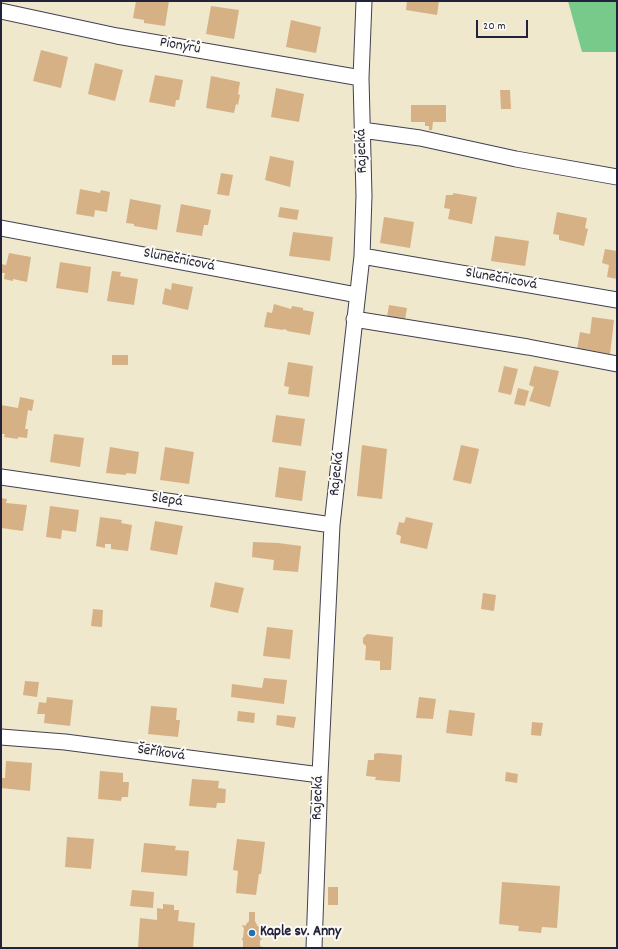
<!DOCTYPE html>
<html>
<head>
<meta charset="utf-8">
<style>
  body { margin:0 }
  #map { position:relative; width:618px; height:949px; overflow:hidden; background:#efe8cd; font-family:Dekko,sans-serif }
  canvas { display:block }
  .frame { position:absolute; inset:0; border:2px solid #22223b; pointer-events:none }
  .scale { position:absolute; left:476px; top:20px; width:52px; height:18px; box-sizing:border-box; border:2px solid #22223b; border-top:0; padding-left:5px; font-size:12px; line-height:14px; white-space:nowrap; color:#22223b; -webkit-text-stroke:3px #fdfcf7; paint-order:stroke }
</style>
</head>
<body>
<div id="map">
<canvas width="618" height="949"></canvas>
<div class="frame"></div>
<div class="scale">20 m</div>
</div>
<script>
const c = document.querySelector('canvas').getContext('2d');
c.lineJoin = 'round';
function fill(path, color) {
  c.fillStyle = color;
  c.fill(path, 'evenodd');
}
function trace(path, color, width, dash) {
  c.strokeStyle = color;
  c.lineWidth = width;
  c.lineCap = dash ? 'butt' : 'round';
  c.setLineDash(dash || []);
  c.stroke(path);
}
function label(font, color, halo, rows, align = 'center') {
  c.font = font + ' Dekko,sans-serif';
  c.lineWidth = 4;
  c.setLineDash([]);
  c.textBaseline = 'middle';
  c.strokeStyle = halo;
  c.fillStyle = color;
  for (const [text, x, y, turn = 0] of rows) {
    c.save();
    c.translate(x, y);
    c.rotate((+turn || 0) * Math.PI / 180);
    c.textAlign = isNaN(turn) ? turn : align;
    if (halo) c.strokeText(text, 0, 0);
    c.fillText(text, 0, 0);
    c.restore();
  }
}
const green = new Path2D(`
  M568,1H617V52H582Z`);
const building = new Path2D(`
  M136,1H169L165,26L144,23V20L133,18Z
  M407,1H439L437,15L406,10Z
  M211,6L239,10L234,39L206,34Z
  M291,20L321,27L316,53L286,47Z
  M41,50L68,57L61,88L33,81Z
  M95,63L123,70L115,101L88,94Z
  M155,75L183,80L179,100H176L175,107L149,102Z
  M211,76L240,82L238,94L240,95L238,105L236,104L234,113L206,108Z
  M276,88L304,94L299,122L271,117Z
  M500,90H510L511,109H501Z
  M411,105H446V122H433L432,130H429V126H425V122H411Z
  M270,156L294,161L290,187L265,180Z
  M221,173L233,175L229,196L217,194Z
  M80,189L100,193L101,190L110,192L107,212L95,210L94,217L76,214Z
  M453,193L477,197L472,224L448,219L450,209L444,208L446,195H453Z
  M130,199L161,205L157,230L134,226V224L126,223Z
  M181,204L211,210L208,225H204L202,236L176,232Z
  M280,207L299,210L297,220L278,217Z
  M557,212L587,218L585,228L588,229L584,246L559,240V235L553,234Z
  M384,217L414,222L410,248L380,243Z
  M293,232L333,237L330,261L289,256Z
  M495,236L529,241L525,266L491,261Z
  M605,249L617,251V279L607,277L609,265L602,263Z
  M9,253L31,257L27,282L13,279V281L4,279L5,273H1V264L6,265Z
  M60,262L91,267L88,293L56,288Z
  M112,271L121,272L120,276L138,279L134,305L107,301Z
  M172,283L193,287L188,310L162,304L165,288L171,290Z
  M274,304L291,309L292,306L303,308V310L314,312L310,335L287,331V330L283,329V330L264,327L267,312L272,313Z
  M389,305L407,308L405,320L387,317Z
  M592,317L614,320L610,355L577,350L580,332L590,334Z
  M112,355H128V365H112Z
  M288,362L313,366L309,397L288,394L289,387L284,386Z
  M504,366L518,369L511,395L498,392Z
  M534,366L559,371L550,407L529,401L534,387L529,385Z
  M518,388L529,391L525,406L514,404Z
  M20,397L34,400L32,411L28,410L25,429H28L27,438L18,437V439L4,437L5,434H1V405L18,408Z
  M276,415L305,419L301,446L272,442Z
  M54,434L84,438L80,467L50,462Z
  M362,445L387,449L382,499L357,496Z
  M461,445L479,449L471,484L453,480Z
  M110,447L139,452L136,474L126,473V475L106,473Z
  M165,447L194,452L189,484L160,480Z
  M279,467L306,471L302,501L275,497Z
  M1,498L7,499L6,503L27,505L23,531L1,528Z
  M50,506L79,510L76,532L62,530L61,539L46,537Z
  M100,517L122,520L121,523L132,525L128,551L111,549V544H105V548L96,546Z
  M406,517L433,523L427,549L400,543L401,536L396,534L399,522L404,523Z
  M155,521L183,526L177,555L150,550Z
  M253,542L278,543L301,546L298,572L273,570L274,560L252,557Z
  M215,582L244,588L238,613L210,607Z
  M483,593L496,595L494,611L481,609Z
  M93,609L103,610L102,627L91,626Z
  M267,627L293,630L290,659L263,656Z
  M367,634L393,637L391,670H380V661L365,660L366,646L363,643V638Z
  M264,678L287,680L284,704L231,697L232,684L262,688Z
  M25,681L39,682L37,697L23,695Z
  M47,697L73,700L70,726L44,723L45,714H37L39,702L46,703Z
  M419,697L436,699L433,719L416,718Z
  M151,706L177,708L176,720H180L178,737L148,734Z
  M449,710L475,713L472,736L446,733Z
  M238,711L255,713L254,723L237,721Z
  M277,715L296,717L294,728L276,725Z
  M532,722L543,723L541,736L531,735Z
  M378,753L402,755L400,782L375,780L376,777L366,776L368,760H374V754Z
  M6,761L32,763L30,791L1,788V778H5Z
  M100,771L123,773V782H129L128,797H122L121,801L98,799Z
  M506,772L518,774L517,783L505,781Z
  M192,779L219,781L218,788L226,789L225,803H217L216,808L189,806Z
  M67,837L94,839L91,869L65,867Z
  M237,839L265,842L261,874H259L256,895L236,893L238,871L233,870Z
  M144,843L176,846L175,850L189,851L187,876L141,872Z
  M502,882L560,886L557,928L542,927L541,933L518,931L519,926L499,924Z
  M328,887H338V905H328Z
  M132,890L154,892L153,908L130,906Z
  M163,904L174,905V910H179L178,921L195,923L193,948H138L140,918L157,920V908L163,909Z
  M249,912H255V921L258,927L260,925L262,926L260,928V938H261L262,940H260V946L265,948H243V940H242V938H243L244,928L242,926L243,925L246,926V924L249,921Z`);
const street = new Path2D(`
  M1,11L117,36L361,78
  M362,130L420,138L516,159L617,177
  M1,228L357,295
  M362,256L617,300
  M354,319L528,347L617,364
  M1,477L332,525
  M1,737L65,742L320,775
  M314,948L320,775L332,525L362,256L364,196L361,78L364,1`);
const markers = [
  [252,933,4,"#1f6fb2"]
];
const streetNames = [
  ["Pionýrů",180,47,10],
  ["Rajecká",363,151,-92],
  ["Slunečnicová",179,261,11],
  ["Slunečnicová",501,280,10],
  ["Rajecká",338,474,-84],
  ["Slepá",167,501,8],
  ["Šeříková",161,754,8],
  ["Rajecká",319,798,-88]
];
const poiNames = [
  ["Kaple sv. Anny",260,933]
];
fill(green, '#78ca8b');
fill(building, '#d7b186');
trace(street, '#414051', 17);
trace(street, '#fff', 15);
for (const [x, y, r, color] of markers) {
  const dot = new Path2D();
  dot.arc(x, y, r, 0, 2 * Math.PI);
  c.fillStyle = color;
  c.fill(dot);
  trace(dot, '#fdfcf7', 1.5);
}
label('15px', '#22223b', '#fdfcf7', streetNames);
label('bold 15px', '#22223b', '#fdfcf7', poiNames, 'left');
</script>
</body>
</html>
